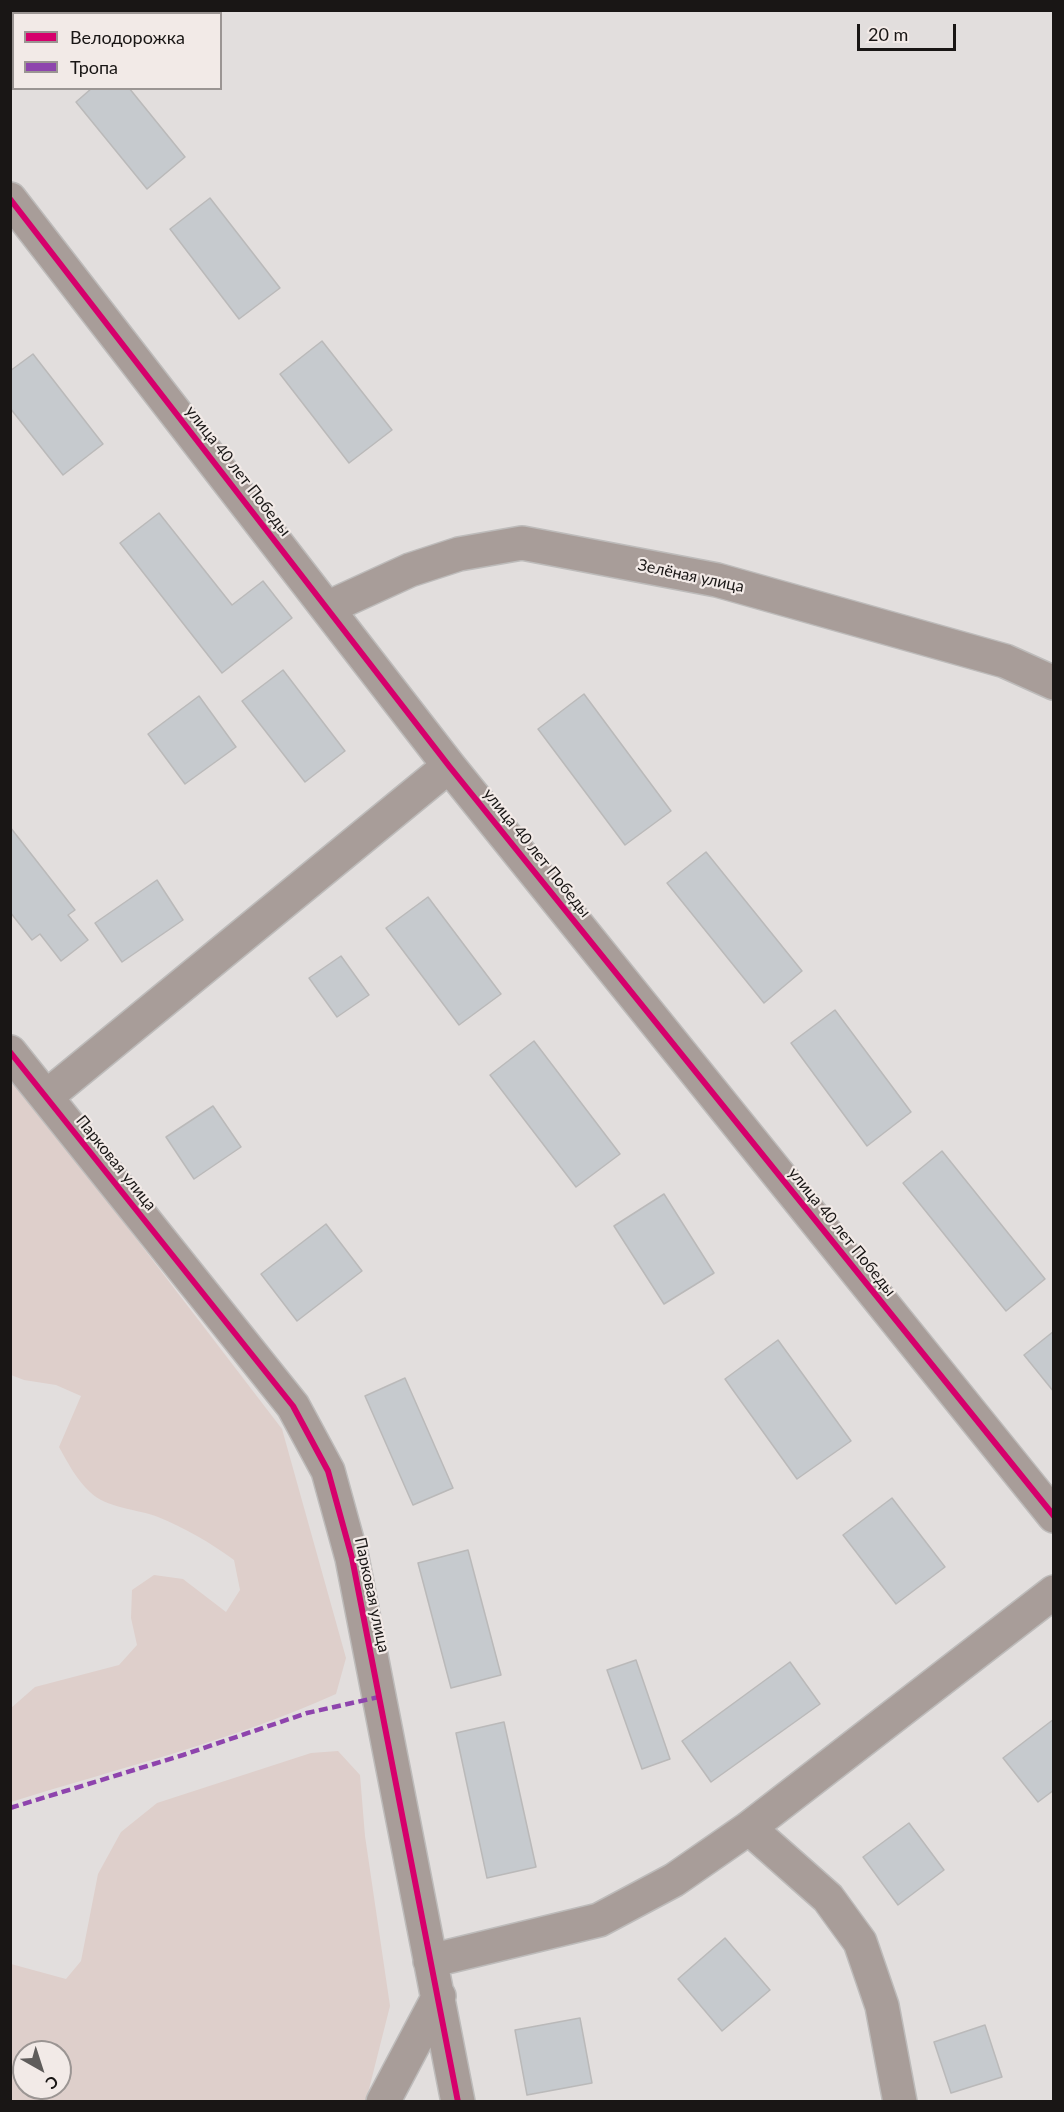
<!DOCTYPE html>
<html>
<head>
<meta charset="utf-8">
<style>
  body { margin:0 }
  #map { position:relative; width:1064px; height:2112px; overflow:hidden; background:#e2dedd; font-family:Lato,sans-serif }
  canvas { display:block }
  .frame { position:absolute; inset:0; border:12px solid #191615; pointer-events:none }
  .legend { position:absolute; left:12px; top:12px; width:210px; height:78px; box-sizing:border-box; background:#f2eae7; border:2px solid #9b9593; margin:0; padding:8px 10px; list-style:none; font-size:18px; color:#191615 }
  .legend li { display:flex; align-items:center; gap:12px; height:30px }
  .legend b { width:30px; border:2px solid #9b9593 }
  .north { position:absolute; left:12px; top:2040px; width:60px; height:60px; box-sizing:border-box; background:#f2eae7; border:2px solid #9b9593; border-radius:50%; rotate:141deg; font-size:16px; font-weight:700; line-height:24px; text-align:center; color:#191615 }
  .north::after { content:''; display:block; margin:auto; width:21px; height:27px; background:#5f5c5b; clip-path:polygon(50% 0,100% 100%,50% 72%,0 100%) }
  .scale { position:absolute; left:857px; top:24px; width:99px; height:27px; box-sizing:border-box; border:3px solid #191615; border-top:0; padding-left:8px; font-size:18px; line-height:21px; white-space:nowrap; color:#191615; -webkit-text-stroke:4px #f2eae7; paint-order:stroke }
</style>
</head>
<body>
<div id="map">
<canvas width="1064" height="2112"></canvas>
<div class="frame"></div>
<ul class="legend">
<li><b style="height:8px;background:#d6006c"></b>Велодорожка</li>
<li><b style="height:8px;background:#8e44ad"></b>Тропа</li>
</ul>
<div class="north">С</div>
<div class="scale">20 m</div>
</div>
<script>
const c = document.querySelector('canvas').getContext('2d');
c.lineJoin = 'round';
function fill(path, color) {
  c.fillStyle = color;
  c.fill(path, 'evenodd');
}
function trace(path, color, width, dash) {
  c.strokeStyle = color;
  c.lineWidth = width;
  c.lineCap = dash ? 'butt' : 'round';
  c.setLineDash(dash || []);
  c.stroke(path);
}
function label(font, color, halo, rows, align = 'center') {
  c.font = font + ' Lato,sans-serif';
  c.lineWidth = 4.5;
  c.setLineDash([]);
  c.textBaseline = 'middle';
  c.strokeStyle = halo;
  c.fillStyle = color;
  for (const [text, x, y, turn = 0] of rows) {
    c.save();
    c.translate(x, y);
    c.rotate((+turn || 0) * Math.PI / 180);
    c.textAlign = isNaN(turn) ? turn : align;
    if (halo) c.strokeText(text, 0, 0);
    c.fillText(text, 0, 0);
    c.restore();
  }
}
const green = new Path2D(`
  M10,1074L282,1429L346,1658L336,1694C232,1741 119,1768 11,1802V1708L35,1687L119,1665L137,1645L131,1618L132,1590L154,1575L183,1579L226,1612L240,1590L234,1560C211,1543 185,1528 158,1517C138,1509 105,1508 90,1492C76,1479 68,1463 59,1447L81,1396L56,1385L24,1380L11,1375Z
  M338,1751L360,1775L365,1836L390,2006L366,2101H11V1964L66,1979L81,1961L98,1874L121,1832L157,1803L311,1753ZM24,2052H60V2088H24Z`);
const building = new Path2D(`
  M10,10H59L61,14H14V34L10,31Z
  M92,88H129L185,157L147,189L76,102Z
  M210,198L280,288L239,319L170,229Z
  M322,341L392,430L349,463L280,374Z
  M33,354L103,444L63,475L10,408V371Z
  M159,513L232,605L263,581L292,618L222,673L120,543Z
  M283,670L345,751L305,782L242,701Z
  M584,694L671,811L625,845L538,729Z
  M199,696L236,747L185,784L148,734Z
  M10,827L75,910L68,915L88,940L61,961L40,934L32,940L10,912Z
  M706,852L802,971L764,1003L667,883Z
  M157,880L183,920L122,962L95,923Z
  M428,897L501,994L459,1025L386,928Z
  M341,956L369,995L337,1017L309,978Z
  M835,1010L911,1112L867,1146L791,1043Z
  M534,1041L620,1154L576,1187L490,1075Z
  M213,1106L241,1147L194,1179L166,1137Z
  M942,1151L1045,1279L1006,1311L903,1183Z
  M664,1194L714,1273L664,1304L614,1226Z
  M326,1224L362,1271L297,1321L261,1274Z
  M1054,1331V1392L1024,1355Z
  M778,1340L851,1441L797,1479L725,1379Z
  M405,1378L453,1488L413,1505L365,1396Z
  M892,1498L945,1567L896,1604L843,1535Z
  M468,1550L501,1675L451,1688L418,1563Z
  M636,1660L670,1759L642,1769L607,1670Z
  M790,1662L820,1704L711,1782L682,1741Z
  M1054,1719V1790L1038,1802L1003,1758Z
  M504,1722L536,1867L487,1878L456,1733Z
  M909,1823L944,1870L898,1905L863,1857Z
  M725,1938L770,1990L722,2031L678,1979Z
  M580,2018L592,2083L527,2095L515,2030Z
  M985,2025L1002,2077L951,2093L934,2042Z`);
const minor = new Path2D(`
  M10,199L449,766L1054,1516
  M327,608L410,570L459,554L522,543L717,580L1005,661L1054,683
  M10,1052L293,1406L328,1471L352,1558L458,2102
  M46,1097L449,766
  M749,1828L828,1898L860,1942L882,2006L900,2102
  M430,1961L599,1920L674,1880L749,1828L1054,1592
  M383,2102L439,1996`);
const quiet = new Path2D(`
  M10,1808L183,1755L307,1713L379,1697`);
const cycleway = new Path2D(`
  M10,199L449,766L1054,1516
  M10,1052L293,1406L328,1471L352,1558L458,2102`);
const streetNames = [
  ["улица 40 лет Победы",238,471,52],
  ["Зелёная улица",691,576,12],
  ["улица 40 лет Победы",537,853,51],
  ["Парковая улица",116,1163,51],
  ["улица 40 лет Победы",842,1232,51],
  ["Парковая улица",372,1595,78]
];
fill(green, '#decfcb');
fill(building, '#c6cace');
trace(building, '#bab9b9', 1.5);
trace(minor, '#bdbbba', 36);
trace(minor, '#a89d99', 33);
trace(quiet, '#8e44ad', 4.5, [9, 4.5]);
trace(cycleway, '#d6006c', 6);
label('16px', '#191615', '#f2eae7', streetNames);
</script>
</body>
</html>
